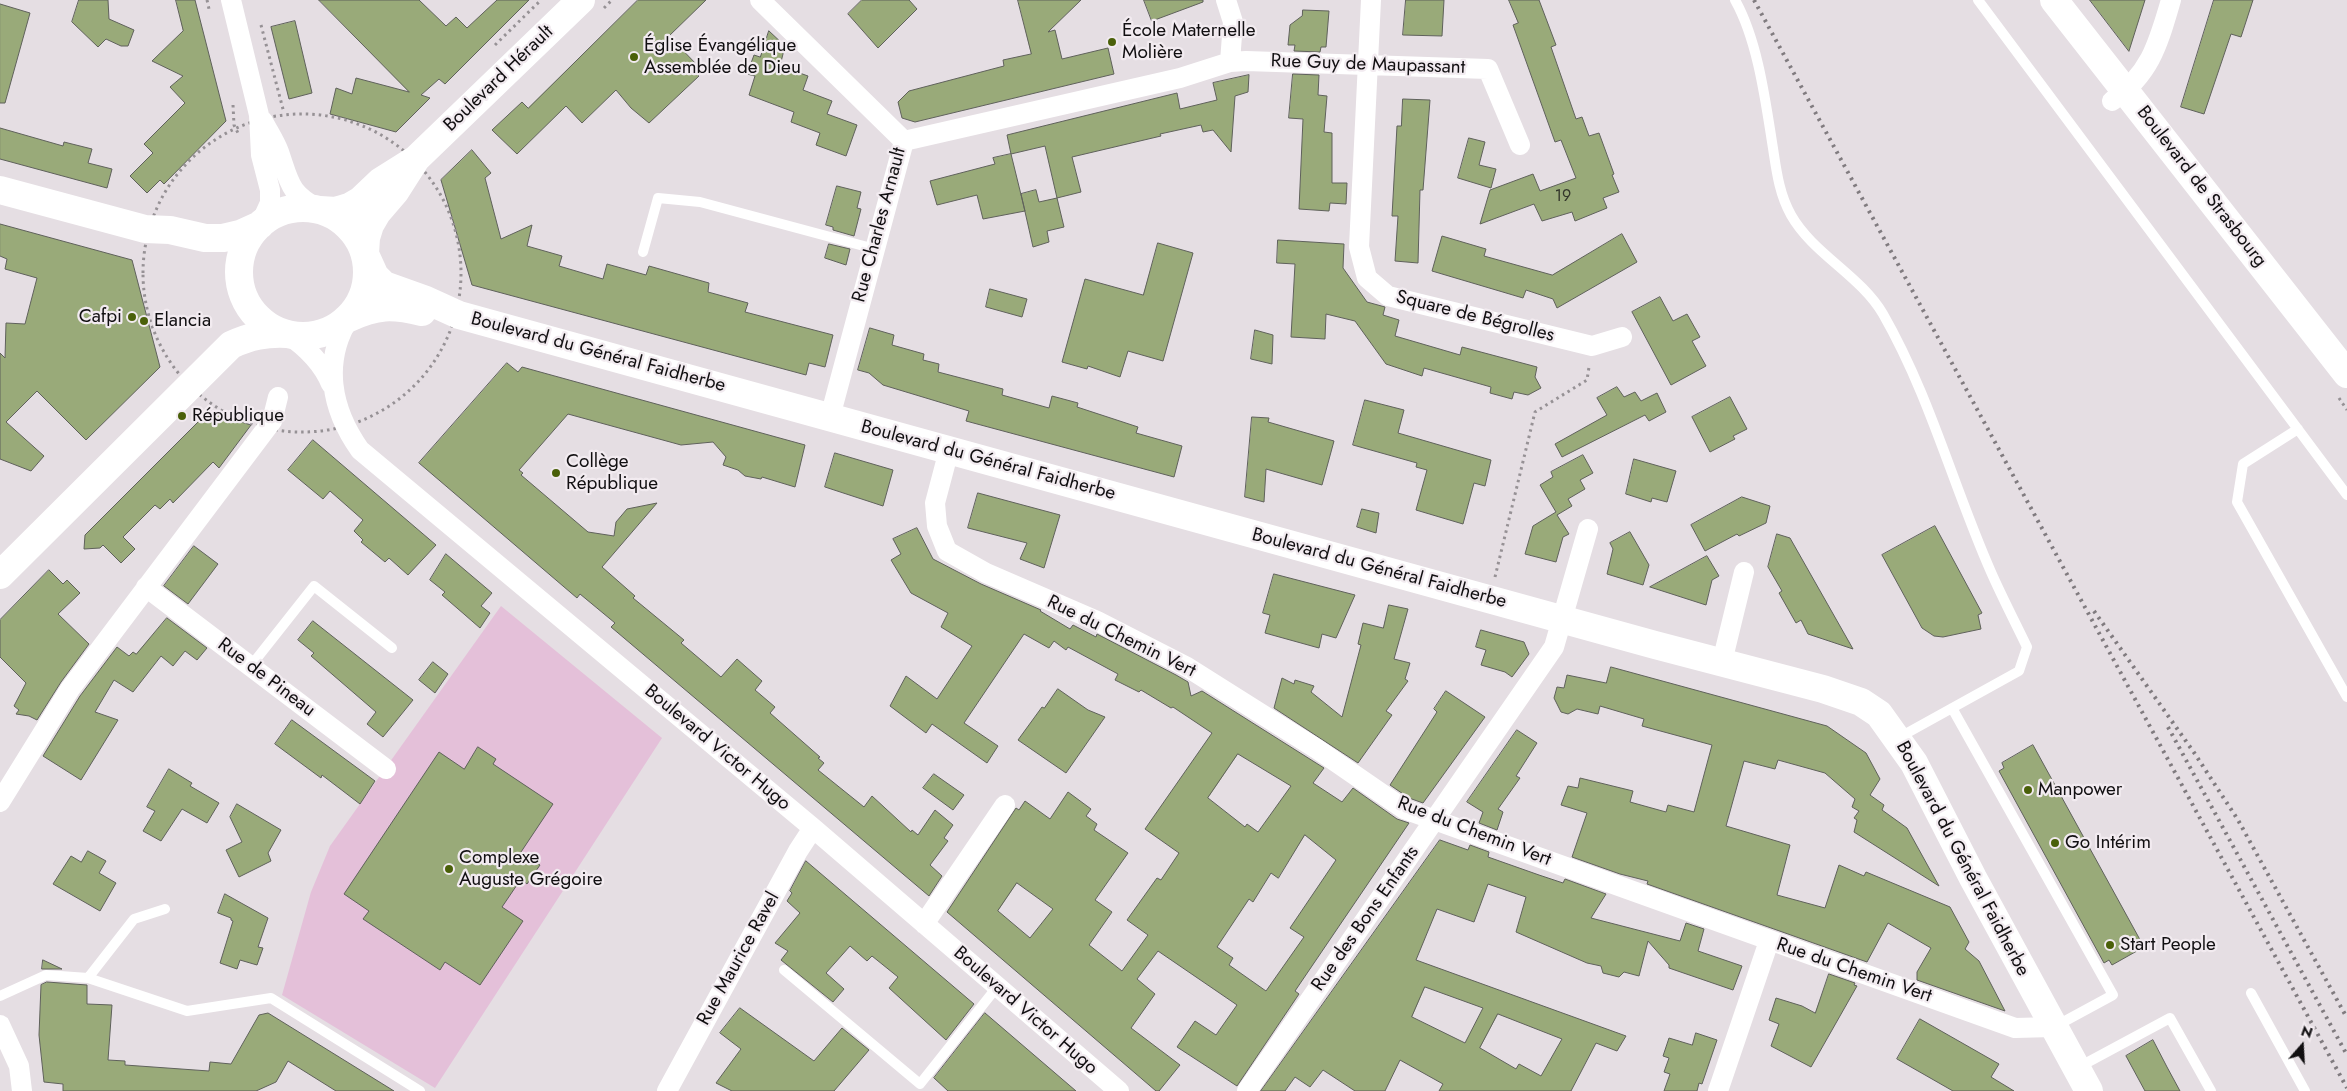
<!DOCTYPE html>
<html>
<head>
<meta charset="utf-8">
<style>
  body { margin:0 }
  #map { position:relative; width:2347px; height:1091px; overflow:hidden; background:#e5dee3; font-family:Jost,sans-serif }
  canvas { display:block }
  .north { position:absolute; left:2277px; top:1021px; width:50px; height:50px; -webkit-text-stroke:4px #f2ebf0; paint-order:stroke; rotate:19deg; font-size:14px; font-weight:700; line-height:20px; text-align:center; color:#110f11 }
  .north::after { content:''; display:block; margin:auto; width:18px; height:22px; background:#110f11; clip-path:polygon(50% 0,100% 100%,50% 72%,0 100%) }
</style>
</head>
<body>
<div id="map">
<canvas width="2347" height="1091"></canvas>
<div class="north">N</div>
</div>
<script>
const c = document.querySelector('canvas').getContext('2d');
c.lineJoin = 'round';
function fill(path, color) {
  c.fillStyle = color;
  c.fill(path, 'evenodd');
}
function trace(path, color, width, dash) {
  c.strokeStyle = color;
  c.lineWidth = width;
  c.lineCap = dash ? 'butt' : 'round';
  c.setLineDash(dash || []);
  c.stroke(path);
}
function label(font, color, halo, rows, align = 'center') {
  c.font = font + ' Jost,sans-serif';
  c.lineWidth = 4.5;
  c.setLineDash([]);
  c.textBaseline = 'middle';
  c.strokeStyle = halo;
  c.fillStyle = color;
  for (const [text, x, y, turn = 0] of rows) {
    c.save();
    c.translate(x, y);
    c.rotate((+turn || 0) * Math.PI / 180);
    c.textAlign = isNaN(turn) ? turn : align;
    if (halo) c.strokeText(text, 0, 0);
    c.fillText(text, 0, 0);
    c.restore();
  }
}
const green = new Path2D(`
  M501,606L662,738L435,1088L282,995L311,892L330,846Z`);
const building = new Path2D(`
  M79,0H108L109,19L134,30L128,46H121L106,39L98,47L72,22Z
  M176,0H195L226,121L164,184L160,180L147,193L130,176L153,153L144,144L185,103L170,87L183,76L152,61L183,31Z
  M319,0H419L446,26L456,17L467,28L497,0H529L445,84L439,79L421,95L430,98L396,132L330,114L336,88L352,94L356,78L409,92Z
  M638,0H706L669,36L699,67L702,72L698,75L699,76L649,123L631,108L616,90L582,123L566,106L517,154L492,130L522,102L528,108Z
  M862,0H909L917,9L878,48L848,14Z
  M1018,0H1081L1048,32L1055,30L1062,59L1108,48L1114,74L915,122L902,118L898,102L909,91L1004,66L1003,60L1031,54Z
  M1144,0H1203V2L1152,21Z
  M1406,0H1444L1442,36L1403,35Z
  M1509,0H1539L1556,45L1551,47L1576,119L1582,117L1589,136L1599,133L1614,174L1612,175L1619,192L1603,198L1607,208L1575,221L1572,212L1542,221L1534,204L1480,224L1490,190L1533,174L1540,191L1576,178L1561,140L1555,142L1513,25L1518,23Z
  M2090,0H2145L2129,51Z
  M2214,0H2253L2241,37L2231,34L2204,114L2181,107Z
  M0,4L30,13L5,103H0Z
  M1303,10L1329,11L1326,47H1321L1320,52L1294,51L1295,45H1288L1290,25L1302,16Z
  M295,21L312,93L289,99L271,27Z
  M769,31L785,46L780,66L808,76L803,90L832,101L827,114L857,125L846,156L816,145L820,133L791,122L794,112L749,95L755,76L747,74L754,55L760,57Z
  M1293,74L1319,75L1318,95L1327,96L1324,132L1332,133V183H1347L1346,204L1330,203L1329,211L1299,209L1303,119L1289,118Z
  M1249,75L1248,92L1235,96L1231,152L1213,130L1203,132L1201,125L1160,134L1161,136L1072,157L1081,192L1057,198L1045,146L1011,154L1007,135L1177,93L1180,109L1217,100L1213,83Z
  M1403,99L1430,100L1423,190H1420L1418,263L1395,261L1398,216H1392L1397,126H1401Z
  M0,128L63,146L64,142L92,149L88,163L112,169L107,188L0,159Z
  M1469,138L1485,142L1479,165L1496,169L1491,188L1458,178Z
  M472,150L491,173L485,178L501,239L532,225L527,246L562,256L559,266L603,279L607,264L646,275L649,266L709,283L708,292L748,303L745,312L833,335L825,367L809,363L806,375L472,285L441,180Z
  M1011,154L1025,211L983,219L977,195L937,205L930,181L995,164L993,158Z
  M837,186L861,192L857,208L861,209L854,236L833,230V227L826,225Z
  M1036,190L1039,202L1057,198L1064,227L1047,231L1049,242L1033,247L1021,194Z
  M0,224L132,260L160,367L86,440L37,391L6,422L44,456L31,471L0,459V353L5,358L6,323L25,324L37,278L5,269L7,259L0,256Z
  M1622,234L1637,262L1557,308L1553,299L1526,290L1523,298L1432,271L1442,236L1486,249L1484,256L1552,275Z
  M1278,240L1344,244L1343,268L1367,302L1385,307L1383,315L1399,320L1395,336L1460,355L1462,347L1537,367L1535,377L1541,388L1528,395L1514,392L1512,399L1490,393L1491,387L1424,368L1422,376L1386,364L1355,321L1326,314L1325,339L1291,337L1295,264L1277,263Z
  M1158,243L1193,253L1163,361L1128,351L1120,377L1088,366L1087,369L1062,362L1085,279L1143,295Z
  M829,244L850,249L846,265L825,258Z
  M990,289L1027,299L1022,317L986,307Z
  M1660,297L1673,321L1687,314L1700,337L1692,341L1706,366L1671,385L1632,312Z
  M870,328L894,335L892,345L924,354L923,360L939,364L938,372L1003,389L1002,395L1049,408L1052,396L1078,403L1077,407L1138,427L1136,433L1182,446L1174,477L966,421L969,411L883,385L869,373L858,370Z
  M1255,330L1273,335L1272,364L1251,359Z
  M507,363L518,372L522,367L805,445L795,487L762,477L761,479L745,476L738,470L723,465L726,457L713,442L681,445L568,414L519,470L523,473L521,475L588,532L614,536L616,522L627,509L657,503L602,567L635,596L633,598L684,640L681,643L721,677L737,659L762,681L755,690L775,707L770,713L820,757L818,758L824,763L818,770L864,807L872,796L911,832L912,830L918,835L935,810L953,825L944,838L948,841L930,865L942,876L929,896L611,627L615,623L580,594L577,598L419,463Z
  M1617,387L1624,397L1635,392L1641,401L1657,393L1666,412L1649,421L1645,415L1562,457L1555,444L1607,415L1597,398Z
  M1730,397L1747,429L1733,436L1735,439L1710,452L1692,417Z
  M1365,400L1404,410L1398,433L1491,460L1485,486L1474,483L1463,524L1416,510L1427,470L1416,467L1417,463L1353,445Z
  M212,413L251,425L219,468L213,462L173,503L170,499L160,509L155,505L123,537L135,549L121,563L103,545L100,548L84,549L85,535L204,416Z
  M1252,417L1269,418L1268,422L1334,441L1322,485L1266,469L1264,502L1245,497Z
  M313,440L436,545L408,575L389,558L385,562L361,542L363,540L354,531L363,520L330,491L323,499L288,470Z
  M835,453L893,470L883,506L825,487Z
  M1583,455L1593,473L1580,480L1585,489L1568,499L1572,506L1557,515L1569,534L1563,537L1556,562L1525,554L1533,526L1556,512L1540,485L1553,477L1551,472Z
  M1634,459L1676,471L1667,502L1652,498L1651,502L1626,494Z
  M978,493L1060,515L1044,568L1020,559L1027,543L968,528Z
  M1742,497L1770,506L1766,523L1739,536L1737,534L1705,551L1691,525Z
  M1362,509L1379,513L1376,533L1357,527Z
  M1935,526L1982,613L1978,615L1981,629L1943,637L1934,636L1922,628L1882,555Z
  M917,528L933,559L981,584L1041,610L1040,611L1070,629L1073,625L1096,637L1097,634L1176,675L1188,682L1191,696L1202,691L1324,768L1313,783L1342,802L1353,788L1397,819L1409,823L1295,991L1299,994L1237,1086L1177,1047L1195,1021L1216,1035L1237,1005L1158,951L1137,979L1155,994L1131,1028L1180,1065L1159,1091H1156L947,912L1016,808L1019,810L1025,801L1050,819L1068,792L1091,809L1086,816L1097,824L1094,830L1128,853L1095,900L1112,912L1089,945L1122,971L1148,935L1127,920L1157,878L1161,880L1179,853L1145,829L1212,733L1173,707L1171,708L1141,690L1139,692L1115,680L1118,674L1068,647L1066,650L1054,641L1049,648L1024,634L964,723L998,746L987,763L932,724L926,733L890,706L906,676L937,699L972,646L941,627L948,613L911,593L891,560L901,554L893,539ZM1238,754L1291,786L1258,832L1247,824L1245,827L1208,798ZM1305,835L1336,860L1290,928L1304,937L1266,991L1229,965L1233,958L1217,947L1249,899L1253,902L1271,873L1278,878ZM1017,883L1053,909L1030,938L998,911Z
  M1630,532L1649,565L1643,585L1607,574L1613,549L1610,543Z
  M1777,534L1790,538L1853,649L1808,634L1801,620L1796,623L1779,593L1782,591L1768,567Z
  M194,546L218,564L188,604L164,586Z
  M446,554L492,593L481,606L490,613L480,628L442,595L445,592L430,580Z
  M1707,556L1719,576L1712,580L1706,605L1650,587Z
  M49,570L63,584L67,580L80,593L58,614L89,644L61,682L37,720L29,716L16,714L19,710L14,706L26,683L0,657V620Z
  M1274,574L1355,595L1336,638L1322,634L1319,648L1265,633L1270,615L1263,613Z
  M1389,605L1408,609L1394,659L1410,663L1405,679L1408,681L1386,711L1392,715L1358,763L1274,708L1282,678L1294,684L1295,680L1314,686L1311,692L1342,717L1361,645L1358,644L1363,623L1383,628Z
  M167,618L207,648L197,660L185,651L173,666L161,656L133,692L114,680L95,712L118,720L81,780L43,756L80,696L117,647L129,656L133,652L136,654Z
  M313,621L413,700L383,737L367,724L376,712L311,656L314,653L298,640Z
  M1481,630L1524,642L1529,654L1512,677L1505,672L1481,665L1486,650L1476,647Z
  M433,662L448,674L435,693L419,680Z
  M1611,667L1827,726L1866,753L1880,779L1870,795L1884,805L1882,810L1907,828L1939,886L1854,832L1857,820L1854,818L1859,811L1852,807L1855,799L1825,773L1778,760L1775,769L1744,761L1726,826L1790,845L1777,895L1825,908L1839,865L1864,876L1866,872L1950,907L1969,942L1965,949L1979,961L2005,1011L1917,980V972L1931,948L1888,923L1867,962L1647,884L1648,881L1620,874L1572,857L1587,813L1561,805L1568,786L1578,788L1580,778L1633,791L1630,802L1666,812L1668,805L1694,812L1712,745L1642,726L1644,719L1600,706L1598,714L1577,709L1568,714L1561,712L1554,698L1557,687L1564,688L1567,675L1606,683Z
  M1058,689L1088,710L1105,717L1066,773L1018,740L1042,707L1044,708Z
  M1446,691L1485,717L1423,803L1409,798L1390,785L1437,712L1434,709Z
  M292,720L375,781L360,804L322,775L321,778L275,744Z
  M1517,730L1537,743L1516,776L1520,778L1498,809L1503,812L1497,830L1479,823L1483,812L1467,802Z
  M2033,745L2144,947L2112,965L2109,960L2104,963L1999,771L2004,768L2002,763Z
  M478,747L496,759L493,764L553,804L521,852L540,865L527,884L521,879L502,907L523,921L480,985L445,962L440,970L363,919L369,911L344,894L439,752L464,769Z
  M169,769L192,783L190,786L219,803L207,823L182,809L161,841L143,831L155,811L147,807Z
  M934,774L964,795L953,810L923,788Z
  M237,804L281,830L268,853L271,861L239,877L226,850L242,842L230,817Z
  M1440,840L1468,850L1470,845L1489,852L1488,857L1539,875L1563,883L1565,879L1606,894L1591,918L1680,941L1686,923L1704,929L1698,951L1742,966L1733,990L1669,968V965L1648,941L1639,976L1624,972L1619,977L1603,973L1601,966L1587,963L1516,932L1526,897L1488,884L1474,922L1437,909L1416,960L1626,1036L1617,1051L1596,1043L1571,1091H1439L1443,1084L1400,1060L1385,1091H1355L1323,1070L1310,1087L1295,1077L1285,1091H1261ZM1425,987L1483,1008L1465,1043L1412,1017ZM1498,1014L1562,1039L1541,1076L1519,1064L1516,1069L1480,1048Z
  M88,851L106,861L99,873L116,883L100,911L53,884L71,856L81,862Z
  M806,861L974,1004L946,1040L889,988L898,977L872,956L867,961L850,946L826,973L844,989L833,1002L781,960L788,951L775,943L800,913L787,901L792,893L790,891Z
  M225,894L268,918L258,947L263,948L257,965L240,960L237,969L220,963L233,921L231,920V918L218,913Z
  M43,960L62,969H42Z
  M1829,974L1855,983L1854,985L1857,986L1811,1067L1771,1046L1779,1024L1769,1020L1776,998L1802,1006L1815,1013Z
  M47,982L87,985V1004L112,1005L108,1060L125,1061V1065L209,1071L210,1062L231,1064L259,1015L268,1013L394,1091H336L288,1061L276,1082L256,1091H63V1084L44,1082L39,1035L41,985Z
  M740,1008L814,1061L842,1028L869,1050L834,1091H732L716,1083L741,1049L720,1033Z
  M985,1013L1076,1091H948L934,1078Z
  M1920,1019L1999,1064L1991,1077L2014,1091H1953L1897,1059Z
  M1696,1033L1717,1040L1702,1084L1699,1083L1697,1091H1664L1670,1074L1664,1072L1669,1058L1663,1056L1669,1038L1692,1045Z
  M2153,1040L2167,1067L2180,1091H2145L2126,1056Z`);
const path = new Path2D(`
  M207,0L209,9
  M604,8L612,0
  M261,25L284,113
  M495,45L541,0
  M233,105L234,125L238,133
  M143 273a159 159 0 1 1 318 0a159 159 0 1 1-318 0Z
  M2339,398L2347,410
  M1495,577L1535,412L1587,380L1589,367`);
const lane = new Path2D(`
  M1735,0C1757,39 1765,97 1772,142C1776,166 1778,192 1791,215C1813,254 1860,275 1883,314C1930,396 1953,486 1991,572C2002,597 2015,622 2027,647L2019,671L1898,738
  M1978,0L2347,495
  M643,252L658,198L700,202L875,249
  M2298,429L2243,464L2237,502L2347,697
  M250,667L314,586L392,648
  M1952,708L2113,995L2054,1027
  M784,970L920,1084L997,987
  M88,978L187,1011L271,998L420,1091
  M2251,993L2305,1091
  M0,996L46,975L88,978L134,919L165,909
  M2077,1068L2170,1018L2211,1091`);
const street = new Path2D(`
  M231,0L259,115L261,155L270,190V203L260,225
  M760,0L904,141L830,417
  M1226,0L1233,22L1230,62
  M1371,0L1359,247L1367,278L1388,296L1592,346L1622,337
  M2112,101C2151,73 2158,44 2171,0
  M263,121C268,131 275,141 279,152C290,184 289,193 320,210
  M904,141L1180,78L1230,62L1246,61L1488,69L1520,145
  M349,318C322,362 331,409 360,450L813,828L1119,1091
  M287,334C306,347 322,362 331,384
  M949,450L935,503L937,526L947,551L986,573L1097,621L1187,667L1317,749L1404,809L2015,1028L2053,1027
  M146,587L386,769
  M1722,662L1744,572
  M0,802L70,689L272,421L278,397
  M924,924L1005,805
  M0,1025L19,1066L22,1091
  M667,1091L798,851L813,828
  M1247,1091L1554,647L1588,529
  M1718,1091L1769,941`);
const secondary = new Path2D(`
  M2054,0L2347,374
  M416,159L395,192L377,213L370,225L366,238L365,254L375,276L384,285L426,300L459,315L1655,645L1823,689L1861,702L1879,714L1914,763L1973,878L2089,1091
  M0,190L145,229L170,230L205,238H223L240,234L260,225
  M239 272a64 64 0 1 1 128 0a64 64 0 1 1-128 0Z
  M320,210L336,211L349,207L361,200L381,181L416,159L581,0
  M349,318C377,305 392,305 422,312
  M0,575L231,345C250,336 266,333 287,334`);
const rail = new Path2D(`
  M1754,0L2347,1088
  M2094,611L2195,754L2238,820L2347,1018
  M2168,727L2347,1055`);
const markers = [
  [1112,42,5,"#4a6009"],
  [634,57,5,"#4a6009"],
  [132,317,5,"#4a6009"],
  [144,321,5,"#4a6009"],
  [182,416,5,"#4a6009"],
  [556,473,5,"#4a6009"],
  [2028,790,5,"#4a6009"],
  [2055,843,5,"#4a6009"],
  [449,869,5,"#4a6009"],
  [2110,945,5,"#4a6009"]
];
const numberNames = [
  ["19",1563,197]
];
const poiNames = [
  ["École Maternelle",1122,31],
  ["Molière",1122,53],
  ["Église Évangélique",644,46],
  ["Assemblée de Dieu",644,68],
  ["Cafpi",122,317,"right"],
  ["Elancia",154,321],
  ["République",192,416],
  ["Collège",566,462],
  ["République",566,484],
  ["Manpower",2038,790],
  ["Go Intérim",2065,843],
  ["Complexe",459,858],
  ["Auguste Grégoire",459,880],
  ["Start People",2120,945]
];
const streetNames = [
  ["Rue Guy de Maupassant",1368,65,2],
  ["Boulevard Hérault",499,79,-44],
  ["Boulevard de Strasbourg",2201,187,52],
  ["Rue Charles Arnault",880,225,-75],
  ["Square de Bégrolles",1475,317,14],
  ["Boulevard du Général Faidherbe",598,353,15],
  ["Boulevard du Général Faidherbe",988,461,15],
  ["Boulevard du Général Faidherbe",1379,569,15],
  ["Rue du Chemin Vert",1121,637,26],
  ["Rue de Pineau",266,678,37],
  ["Boulevard Victor Hugo",717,748,40],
  ["Rue du Chemin Vert",1474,832,21],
  ["Boulevard du Général Faidherbe",1962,859,62],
  ["Rue des Bons Enfants",1366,919,-55],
  ["Rue Maurice Ravel",739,959,-61],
  ["Rue du Chemin Vert",1854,971,19],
  ["Boulevard Victor Hugo",1025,1011,41]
];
fill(green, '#e4c0d9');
fill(building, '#99aa79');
trace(building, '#5f615b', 1);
trace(path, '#969195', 3, [2.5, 4]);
trace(lane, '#fff', 10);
trace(street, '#fff', 20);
trace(secondary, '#fff', 28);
trace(rail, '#807b7f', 4, [2.5, 5]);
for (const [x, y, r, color] of markers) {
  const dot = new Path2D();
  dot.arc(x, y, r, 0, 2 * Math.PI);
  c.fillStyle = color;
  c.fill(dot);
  trace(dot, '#f2ebf0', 2);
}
label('16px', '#33362b', null, numberNames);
label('19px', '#110f11', '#f2ebf0', poiNames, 'left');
label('19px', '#110f11', '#f2ebf0', streetNames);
</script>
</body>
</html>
